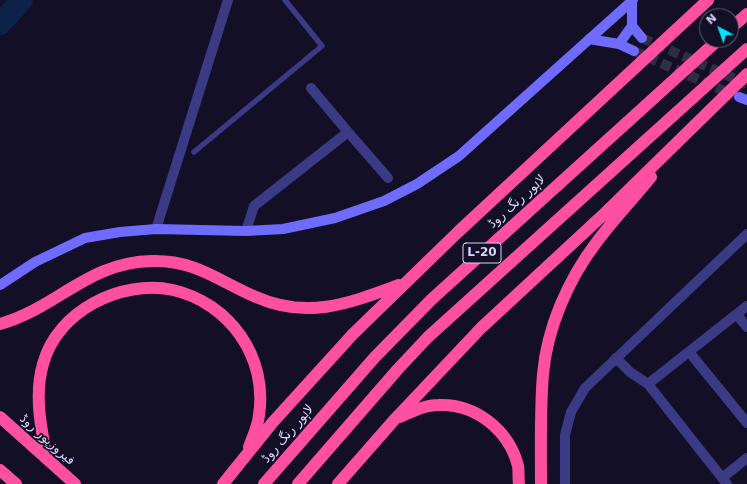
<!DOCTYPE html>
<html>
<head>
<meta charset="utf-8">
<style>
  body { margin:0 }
  #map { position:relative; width:747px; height:484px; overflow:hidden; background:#130f26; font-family:"DejaVu Sans",sans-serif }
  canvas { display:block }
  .north { position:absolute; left:699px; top:8px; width:40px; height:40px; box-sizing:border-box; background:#130f26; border:1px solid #625e7d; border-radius:50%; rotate:319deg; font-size:11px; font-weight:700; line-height:16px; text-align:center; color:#d9d4ff }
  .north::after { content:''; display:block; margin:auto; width:14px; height:18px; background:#00e5ff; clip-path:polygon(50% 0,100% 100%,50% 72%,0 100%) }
</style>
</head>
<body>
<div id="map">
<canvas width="747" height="484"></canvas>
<div class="north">N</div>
</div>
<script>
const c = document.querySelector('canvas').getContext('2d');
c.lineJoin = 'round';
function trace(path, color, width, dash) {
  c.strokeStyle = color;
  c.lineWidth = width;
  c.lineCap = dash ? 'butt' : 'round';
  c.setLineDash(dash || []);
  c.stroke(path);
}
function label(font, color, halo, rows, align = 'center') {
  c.font = font + ' "DejaVu Sans",Cairo,sans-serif';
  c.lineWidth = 3.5;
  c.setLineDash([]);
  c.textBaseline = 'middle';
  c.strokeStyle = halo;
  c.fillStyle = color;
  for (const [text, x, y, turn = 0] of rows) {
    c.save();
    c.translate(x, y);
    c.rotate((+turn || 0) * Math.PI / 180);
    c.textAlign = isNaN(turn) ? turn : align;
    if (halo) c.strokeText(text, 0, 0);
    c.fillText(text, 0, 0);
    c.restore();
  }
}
const river = new Path2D(`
  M0,24L22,0`);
const secondaryTunnel = new Path2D(`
  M642,38L747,84
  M634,51L733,95`);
const lane = new Path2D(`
  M194,152L322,46L285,0`);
const street = new Path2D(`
  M311,88L348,132
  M156,229L228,0
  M246,231L254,206L348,132L388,178
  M737,315L747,327
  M690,353L747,423
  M616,358L630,372L648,384
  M722,478L747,458
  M565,484V435L571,412L585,388L747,234
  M727,484L648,384L747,306`);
const secondary = new Path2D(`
  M632,1V26L642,38
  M589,39L619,44L634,51
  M619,44L632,26
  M739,97L747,100
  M0,285L35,262L85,238L120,232L156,229L246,231L283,229L335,218L384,201L417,184L459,156L633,0`);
const highway = new Path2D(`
  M731,28L747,14
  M0,324C57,308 88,262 152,261C196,260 218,281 256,297C308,320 350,303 399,285
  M0,417L75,484
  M400,417C412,411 425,405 438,405C475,403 509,430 518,466C519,471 518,478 519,484
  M47,459C41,428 34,395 43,364C57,311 121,279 173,290C230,303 268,358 259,415C258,426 253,436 249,447
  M0,470L16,484
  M223,484L273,422L353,334L458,232L708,0
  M264,484L375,357L432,299L718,40
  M298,484L398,369L428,337L747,49
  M338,484L395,419L481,328L603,215L747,74
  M541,484C541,448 540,410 543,374C547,328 568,280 596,243C613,220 633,199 651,177`);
const shields = [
  [482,253,38]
];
const shieldNames = [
  ["L-20",482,253]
];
const streetNames = [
  ["لاہور رنگ روڈ",517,202,-42],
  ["لاہور رنگ روڈ",288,434,-49],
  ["فیروزپور روڈ",47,440,42]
];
trace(river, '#0c2248', 22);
trace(secondaryTunnel, '#312d47', 10, [10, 5]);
trace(lane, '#3d3a85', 5.5);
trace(street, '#3d3a85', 10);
trace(secondary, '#6f6bff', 10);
trace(highway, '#ff4fa3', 12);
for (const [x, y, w] of shields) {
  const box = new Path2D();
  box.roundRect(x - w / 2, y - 10, w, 20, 3);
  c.fillStyle = '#130f26';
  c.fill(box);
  trace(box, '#d9d4ff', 1);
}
label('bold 12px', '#d9d4ff', null, shieldNames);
label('13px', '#d9d4ff', '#130f26', streetNames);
</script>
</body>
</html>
